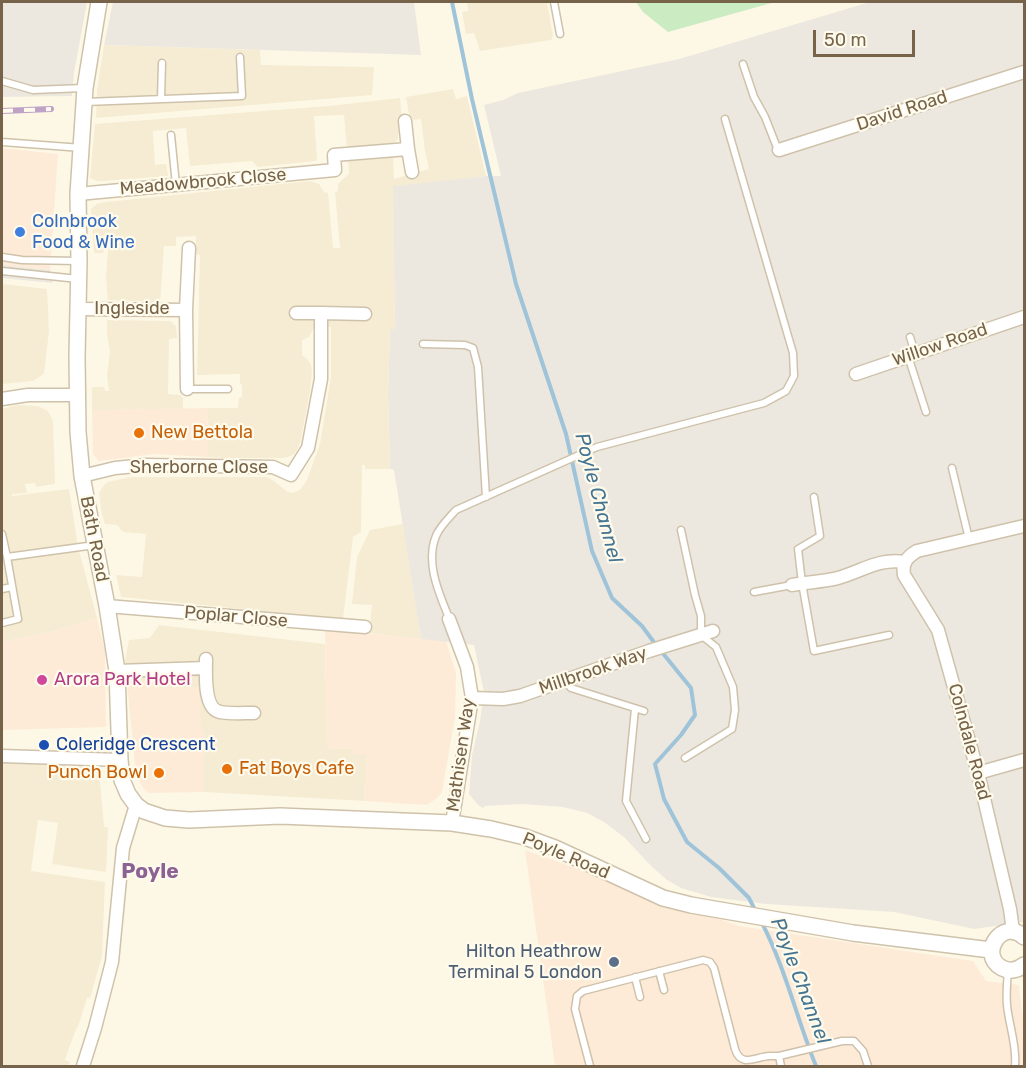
<!DOCTYPE html>
<html>
<head>
<meta charset="utf-8">
<style>
  body { margin:0 }
  #map { position:relative; width:1026px; height:1068px; overflow:hidden; background:#fdf8e5; font-family:Rubik,sans-serif }
  canvas { display:block }
  .frame { position:absolute; inset:0; border:3px solid #766349; pointer-events:none }
  .scale { position:absolute; left:813px; top:30px; width:102px; height:27px; box-sizing:border-box; border:3px solid #766349; border-top:0; padding-left:8px; font-size:18px; line-height:21px; white-space:nowrap; color:#766349; -webkit-text-stroke:4px #fffbec; paint-order:stroke }
</style>
</head>
<body>
<div id="map">
<canvas width="1026" height="1068"></canvas>
<div class="frame"></div>
<div class="scale">50 m</div>
</div>
<script>
const c = document.querySelector('canvas').getContext('2d');
c.lineJoin = 'round';
function fill(path, color) {
  c.fillStyle = color;
  c.fill(path, 'evenodd');
}
function trace(path, color, width, dash) {
  c.strokeStyle = color;
  c.lineWidth = width;
  c.lineCap = dash ? 'butt' : 'round';
  c.setLineDash(dash || []);
  c.stroke(path);
}
function label(font, color, halo, rows, align = 'center') {
  c.font = font + ' Rubik,sans-serif';
  c.lineWidth = 4.5;
  c.setLineDash([]);
  c.textBaseline = 'middle';
  c.strokeStyle = halo;
  c.fillStyle = color;
  for (const [text, x, y, turn = 0] of rows) {
    c.save();
    c.translate(x, y);
    c.rotate((+turn || 0) * Math.PI / 180);
    c.textAlign = isNaN(turn) ? turn : align;
    if (halo) c.strokeText(text, 0, 0);
    c.fillText(text, 0, 0);
    c.restore();
  }
}
const residential = new Path2D(`
  M467,2H547L553,36L551,40L480,51L474,33L466,34L462,12L468,11Z
  M104,45L260,50L261,65L374,67L372,95L96,118L97,90Z
  M453,89L456,99L467,96L486,176L395,187L394,186L395,330H390L388,394L390,469H365V465H362L361,532L353,537L343,619L121,597L116,575L142,577L146,534L123,532L117,525L105,524L101,510L99,493L104,485L108,482L130,477H266L271,479L288,492L292,493L300,490L307,480L320,444L331,377V327H314L309,337L302,340V355L308,360L311,365L312,372L310,391L300,443L297,450L294,454L288,457L281,458H224L207,457L208,408H238L239,398L242,397V385L240,384V374L197,375L200,255L196,254V236L176,237V246H164L160,302L108,300L106,277L108,251L107,249L104,250L103,253H94L91,209L97,204L106,202L310,181L319,184L324,192L328,193L333,248H340L335,192L338,191V184L342,180L349,174L348,160L393,155L394,179L429,169L425,151L421,119L410,120L406,97Z
  M400,98L402,121L398,122V139L392,145L347,149L344,115L314,116L317,159L315,161L258,167L252,161L190,166L186,128L153,131L155,165L166,164L168,176L103,181H97L90,178L95,124L329,106Z
  M2,284L47,289L49,331L44,374L33,381L2,384Z
  M107,320L170,321L176,326L177,338L169,339L168,394L181,395V397H183V409L92,410V387H104L105,391H109L107,376L110,351L107,335Z
  M17,405L38,406L48,411L53,421L55,484L36,487L35,483L25,484L27,493L12,494V496L69,489L78,547L97,618L55,631L2,642V409Z
  M403,524L421,639L369,633L372,605L352,604L357,557L370,530Z
  M159,625L325,644L327,748L353,749L367,755L365,801L204,792V730H201L159,688V682L129,690L128,693L125,660L129,640L150,638Z
  M2,761L95,765L99,769L104,827H108L106,872L52,864L58,823L38,820L31,871L105,882L102,956L90,998H87L78,1027H77L69,1048L65,1060L70,1062L68,1066H2Z`);
const commercial = new Path2D(`
  M2,148L58,154L50,270L2,265Z
  M208,408L207,457L155,454L99,461L93,454L92,410Z
  M97,618L105,651L106,727L2,730V642L55,631Z
  M325,629L446,641L456,673L455,717L442,792L437,798L427,805L365,801L367,755L354,754L353,749L327,748Z
  M137,681H159L160,688L199,687L201,730H204V792L148,793L144,789L139,781L135,764L128,693L132,684Z
  M525,850L739,926L973,961L986,981L1019,985L1024,1029V1066H555Z`);
const industrial = new Path2D(`
  M2,2H87L74,73L72,96L2,97Z
  M113,2H414L421,55L104,45Z
  M870,2H1024V922L974,929L894,912L766,904L711,897L681,888L667,880L652,867L625,838L604,822L587,813L563,807L522,804L485,806L483,808L478,805L469,794L472,755L480,721L484,692L474,645L421,639L394,470L390,469L388,394L390,329H395L393,185L396,186L486,176H501L484,105L503,100L518,93L679,59Z
  M2,265L50,270L53,283L2,278Z`);
const green = new Path2D(`
  M636,2H775L668,32L643,12Z`);
const stream = new Path2D(`
  M452,2L472,99L516,284L566,434L592,551L612,598L642,626L656,645
  M661,651L691,688L695,715L681,735L655,764L664,799L687,842L719,868L749,898L756,912
  M761,921C785,967 797,1019 816,1066`);
const service = new Path2D(`
  M554,2L560,34
  M743,64L754,97L765,117L778,150
  M2,81L33,90L84,88
  M161,99L162,63
  M85,102L242,96L240,57
  M171,135L176,185
  M2,142L82,148
  M2,257L22,260L78,261
  M2,271L78,279
  M910,337L915,353
  M423,344L465,345L473,348L478,367L486,497
  M908,356L926,412
  M187,389H228
  M952,468L969,539
  M814,497L820,536L798,549L802,583L814,651L889,635
  M681,530L695,595L701,616V635L716,647L733,687L735,710L732,729L685,758
  M2,534L7,557
  M2,589L12,587
  M754,592L792,585
  M449,618C439,593 425,563 436,536C440,526 449,518 456,510L597,447L764,403L786,391L794,376L793,353L725,119
  M2,623L18,619L7,557L95,545
  M565,681L571,688L644,711
  M635,709L626,801L646,839
  M659,971L664,990
  M1008,971C1007,982 1006,994 1007,1005C1009,1026 1017,1045 1015,1066
  M635,977L640,997
  M779,1056L781,1066
  M590,1066L575,1009L577,996L583,991L703,960L710,962L714,968L735,1049C741,1068 755,1057 769,1056C772,1056 775,1056 779,1056L842,1041H854L863,1051L868,1066`);
const minor = new Path2D(`
  M405,121L408,149
  M779,150L1024,72
  M78,194L335,170L334,155L408,149L412,172
  M78,309L186,310L189,248
  M186,310L187,389
  M296,313H321
  M856,374L1024,317
  M2,399L28,395H77
  M82,476L115,468L146,465L273,467L291,475L308,448L321,379V313L365,314
  M792,585C807,582 823,582 838,578C863,571 878,558 905,562
  M107,606L365,627
  M449,619L467,667L472,698L452,823
  M206,659C206,672 203,709 220,712C230,714 243,713 254,713
  M117,671L206,668
  M472,698L503,699L520,696L649,651L713,631
  M2,756L120,760
  M978,773L1024,760
  M1013,931L1010,909L978,773L938,630L904,575C902,563 907,557 917,551L1024,526
  M83,1066L95,1028L112,962L123,848L136,805`);
const tertiary = new Path2D(`
  M99,2L85,88L78,194L79,261L77,357L78,432L82,476L107,606L117,671L120,760L122,780L128,794L136,805L144,811L165,818L189,820L280,816L452,823L491,829L525,837L555,848L663,898L691,905L853,933L991,950
  M1024,937C1003,917 977,954 1002,968C1010,972 1018,970 1024,965`);
const rail = new Path2D(`
  M2,111L51,109`);
const markers = [
  [20,232,6,"#3f7fe0"],
  [139,433,6,"#e8710a"],
  [42,680,6,"#d1479c"],
  [44,745,6,"#1a4fb4"],
  [227,769,6,"#e8710a"],
  [159,773,6,"#e8710a"],
  [614,962,6,"#5c6f8a"]
];
const streetNames = [
  ["David Road",902,111,-18],
  ["Meadowbrook Close",203,182,-5],
  ["Ingleside",132,309],
  ["Willow Road",940,345,-19],
  ["Sherborne Close",199,468],
  ["Bath Road",94,539,79],
  ["Poplar Close",236,617,5],
  ["Millbrook Way",593,671,-19],
  ["Colndale Road",969,742,75],
  ["Mathisen Way",461,755,-82],
  ["Poyle Road",566,856,23]
];
const shopNames = [
  ["Colnbrook",32,222],
  ["Food & Wine",32,243]
];
const foodNames = [
  ["New Bettola",151,433],
  ["Fat Boys Cafe",239,769],
  ["Punch Bowl",147,773,"right"]
];
const hotelNames = [
  ["Arora Park Hotel",54,680]
];
const transitNames = [
  ["Coleridge Crescent",56,745]
];
const serviceNames = [
  ["Hilton Heathrow",602,952],
  ["Terminal 5 London",602,973]
];
const waterNames = [
  ["Poyle Channel",598,498,75],
  ["Poyle Channel",800,981,69]
];
const quarterNames = [
  ["Poyle",150,872]
];
fill(residential, '#f5ecd3');
fill(commercial, '#fdebd8');
fill(industrial, '#ede8df');
fill(green, '#cbebc3');
trace(stream, '#9fc4d9', 4);
trace(service, '#cfc2ab', 9);
trace(minor, '#cfc2ab', 15);
trace(tertiary, '#cfc2ab', 18);
trace(service, '#fff', 6);
trace(minor, '#fff', 12);
trace(tertiary, '#fff', 15);
trace(rail, '#bea3c7', 6);
trace(rail, '#fffbec', 4, [11]);
for (const [x, y, r, color] of markers) {
  const dot = new Path2D();
  dot.arc(x, y, r, 0, 2 * Math.PI);
  c.fillStyle = color;
  c.fill(dot);
  trace(dot, '#fffbec', 2);
}
label('18px', '#766349', '#fffbec', streetNames);
label('18px', '#366cbe', '#fffbec', shopNames, 'left');
label('18px', '#c56008', '#fffbec', foodNames, 'left');
label('18px', '#b23c85', '#fffbec', hotelNames, 'left');
label('18px', '#164399', '#fffbec', transitNames, 'left');
label('18px', '#4e5e75', '#fffbec', serviceNames, 'right');
label('italic 20px', '#457592', '#fffbec', waterNames);
label('bold 21px', '#8c6193', '#fffbec', quarterNames);
</script>
</body>
</html>
